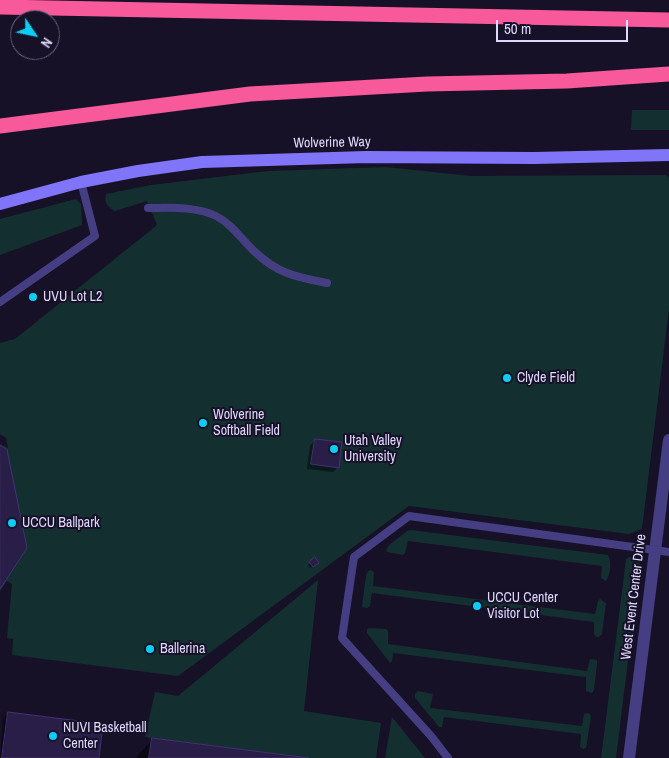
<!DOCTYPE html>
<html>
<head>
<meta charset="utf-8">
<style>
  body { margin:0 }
  #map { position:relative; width:669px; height:758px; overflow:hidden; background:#161127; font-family:"Archivo Narrow",sans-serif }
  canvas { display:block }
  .north { position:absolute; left:10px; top:10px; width:50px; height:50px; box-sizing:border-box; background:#161127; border:1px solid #66617d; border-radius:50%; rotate:124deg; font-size:14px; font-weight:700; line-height:20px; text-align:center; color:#dfd8fd }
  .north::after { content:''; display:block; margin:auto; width:18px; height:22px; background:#0ecdf4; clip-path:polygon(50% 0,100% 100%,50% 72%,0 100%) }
  .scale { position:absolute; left:496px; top:20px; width:132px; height:22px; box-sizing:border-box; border:2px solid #dfd8fd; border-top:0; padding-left:6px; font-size:15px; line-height:18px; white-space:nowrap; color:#dfd8fd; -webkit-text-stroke:4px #161127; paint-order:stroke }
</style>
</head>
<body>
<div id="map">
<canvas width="669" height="758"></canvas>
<div class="north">N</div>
<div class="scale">50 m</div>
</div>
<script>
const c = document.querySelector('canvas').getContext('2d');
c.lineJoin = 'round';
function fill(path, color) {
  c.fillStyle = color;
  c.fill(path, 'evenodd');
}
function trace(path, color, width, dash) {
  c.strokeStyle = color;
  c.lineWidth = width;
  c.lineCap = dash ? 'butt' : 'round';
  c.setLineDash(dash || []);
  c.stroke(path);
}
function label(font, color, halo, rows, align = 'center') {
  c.font = font + ' "Archivo Narrow",sans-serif';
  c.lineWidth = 4;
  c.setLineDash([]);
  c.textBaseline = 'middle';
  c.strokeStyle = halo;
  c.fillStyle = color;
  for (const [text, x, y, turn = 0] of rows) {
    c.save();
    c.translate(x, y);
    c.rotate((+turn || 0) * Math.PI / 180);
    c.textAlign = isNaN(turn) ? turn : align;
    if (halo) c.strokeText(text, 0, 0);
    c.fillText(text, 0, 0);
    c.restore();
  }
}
const green = new Path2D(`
  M632,110H669V130H631Z
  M386,167L470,176L666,175L669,178V309L642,529L629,534L409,506L178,676L12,655L13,639L7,638L12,584L7,581L0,591V444L8,448L6,438L0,434V343L15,339L157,225L147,201L115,211C108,207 104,203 106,194L151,185L268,171Z
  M76,199L81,204L82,225L0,255V219Z
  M411,530L608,555C612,561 610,576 606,581L601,578L602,566L408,541L405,553L403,555L387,552L386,550L388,546L407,531Z
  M629,557L635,559L640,564L616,758H601L626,559Z
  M371,570L374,573L373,586L595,614L598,601L600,599L606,603L602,634L599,637H596L594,634V622L372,593L370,606L367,608L362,607L366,575L368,571Z
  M318,580L304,711L381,723L376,758H309L145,737L155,692L178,696Z
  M369,628L386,629L388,631V644L587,671L590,659L597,660V664L594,690L592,693L586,691V677L393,653L392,661L390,663L367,633V629Z
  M418,691L433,694L430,708L582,726L584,714L588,713L590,714L591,717L586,748L583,749L580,747L581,734L444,717L442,727H439L415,698V694Z
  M392,717L425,758H385Z`);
const shadow = new Path2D(`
  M315,440L338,467L333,472L307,469L310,446Z
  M317,562L310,568L308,565L310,563Z
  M8,713L97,758H0L3,718Z
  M152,740L299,758H137L138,755Z`);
const building = new Path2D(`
  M315,439L342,442L339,468L311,464Z
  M0,445L7,450L27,548L0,589Z
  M315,557L319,563L313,567L309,562Z
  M8,712L103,724L99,758H2Z
  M152,738L309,758H149Z`);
const lane = new Path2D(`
  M148,208C169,208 195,206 216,216C232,224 242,240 255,252C278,274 297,277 327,283
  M0,302L95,236L81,182
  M448,758L431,736L342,638L354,557L409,516L669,552`);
const street = new Path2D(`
  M629,758L669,440`);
const secondary = new Path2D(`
  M0,204L81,182L138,171L202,162L366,157L534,158L669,155`);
const highway = new Path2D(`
  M0,7L669,20
  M0,126L250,94L427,84L567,81L669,74`);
const markers = [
  [33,297,5,"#0ecdf4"],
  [507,378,5,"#0ecdf4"],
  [203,423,5,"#0ecdf4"],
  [334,449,5,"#0ecdf4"],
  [12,523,5,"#0ecdf4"],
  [477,606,5,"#0ecdf4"],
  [150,649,5,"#0ecdf4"],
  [53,736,5,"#0ecdf4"]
];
const streetNames = [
  ["Wolverine Way",332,143,-1],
  ["West Event Center Drive",634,597,-83]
];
const poiNames = [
  ["UVU Lot L2",43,297],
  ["Clyde Field",517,378],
  ["Wolverine",213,415],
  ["Softball Field",213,431],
  ["Utah Valley",344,441],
  ["University",344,457],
  ["UCCU Ballpark",22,523],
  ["UCCU Center",487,598],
  ["Visitor Lot",487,614],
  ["Ballerina",160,649],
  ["NUVI Basketball",63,728],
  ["Center",63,744]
];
fill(green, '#142f30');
fill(shadow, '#0007');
fill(building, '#291e47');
trace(building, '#423172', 1);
trace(lane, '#463e83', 8);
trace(street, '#463e83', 12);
trace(secondary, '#8074f9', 12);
trace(highway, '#f7599a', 15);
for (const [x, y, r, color] of markers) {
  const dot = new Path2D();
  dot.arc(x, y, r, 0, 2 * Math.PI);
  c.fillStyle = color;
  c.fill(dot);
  trace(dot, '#161127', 2);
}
label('14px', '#dfd8fd', '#161127', streetNames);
label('14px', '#dfd8fd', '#161127', poiNames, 'left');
</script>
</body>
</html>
